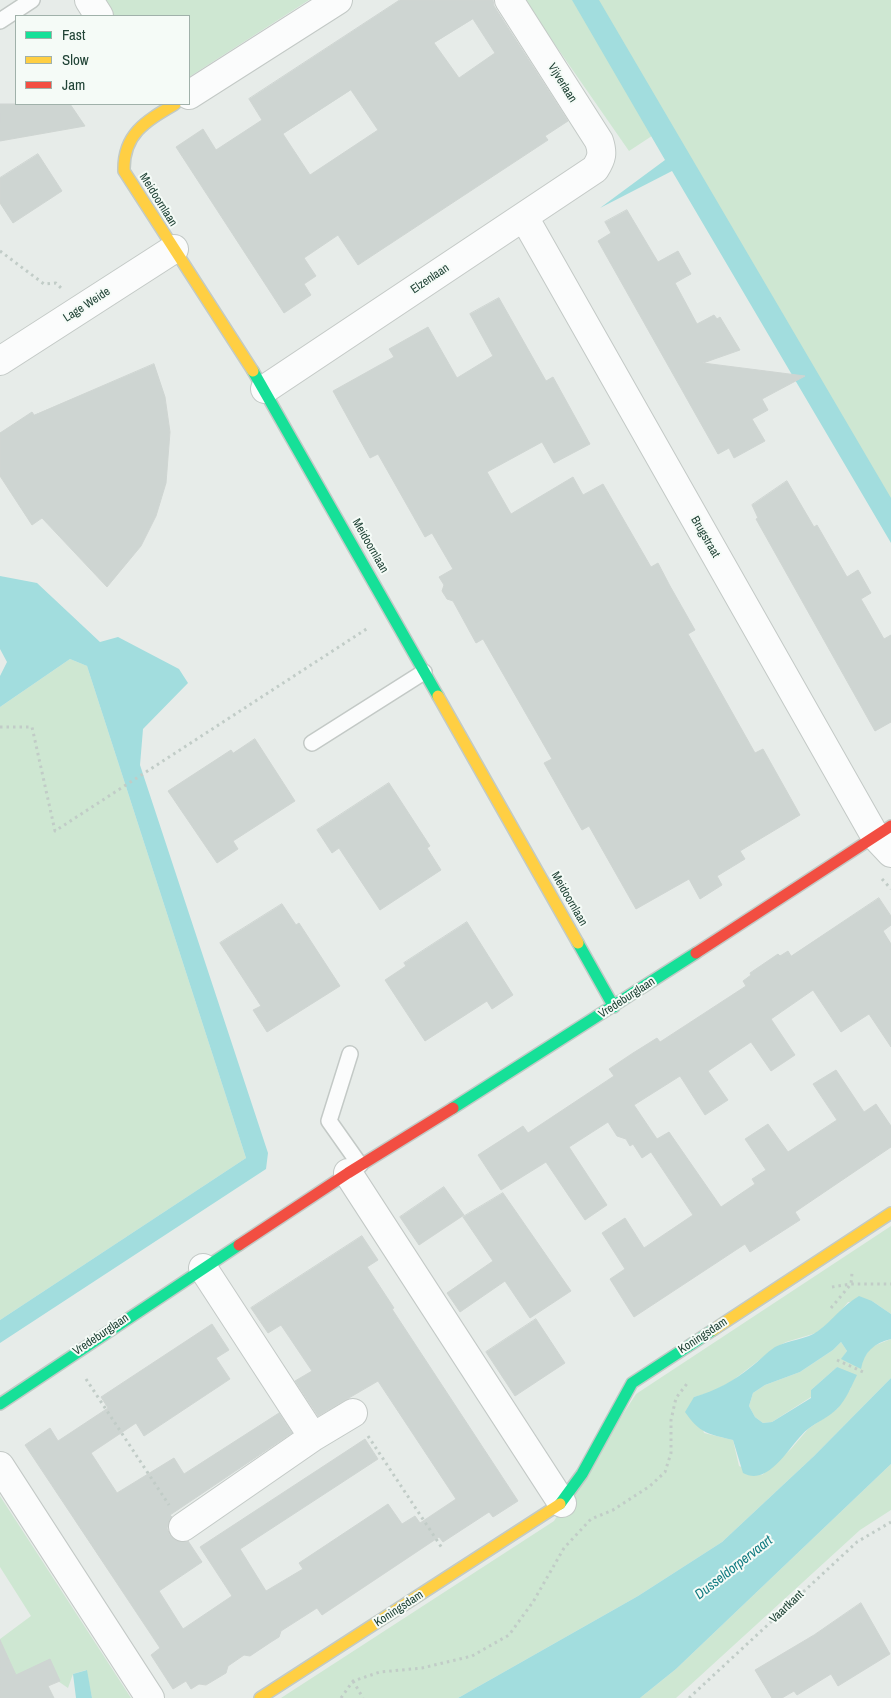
<!DOCTYPE html>
<html>
<head>
<meta charset="utf-8">
<style>
  body { margin:0 }
  #map { position:relative; width:891px; height:1698px; overflow:hidden; background:#e7ece9; font-family:"Archivo Narrow",sans-serif }
  canvas { display:block }
  .legend { position:absolute; left:15px; top:15px; width:175px; height:90px; box-sizing:border-box; background:#f5fbf7; border:1px solid #a0b1aa; margin:0; padding:6px 9px; list-style:none; font-size:15px; color:#204336 }
  .legend li { display:flex; align-items:center; gap:10px; height:25px }
  .legend b { width:25px; border:1px solid #a0b1aa }
</style>
</head>
<body>
<div id="map">
<canvas width="891" height="1698"></canvas>
<ul class="legend">
<li><b style="height:6px;background:#16e098"></b>Fast</li>
<li><b style="height:6px;background:#ffcf43"></b>Slow</li>
<li><b style="height:6px;background:#f24e42"></b>Jam</li>
</ul>
</div>
<script>
const c = document.querySelector('canvas').getContext('2d');
c.lineJoin = 'round';
function fill(path, color) {
  c.fillStyle = color;
  c.fill(path, 'evenodd');
}
function trace(path, color, width, dash) {
  c.strokeStyle = color;
  c.lineWidth = width;
  c.lineCap = dash ? 'butt' : 'round';
  c.setLineDash(dash || []);
  c.stroke(path);
}
function label(font, color, halo, rows, align = 'center') {
  c.font = font + ' "Archivo Narrow",sans-serif';
  c.lineWidth = 4;
  c.setLineDash([]);
  c.textBaseline = 'middle';
  c.strokeStyle = halo;
  c.fillStyle = color;
  for (const [text, x, y, turn = 0] of rows) {
    c.save();
    c.translate(x, y);
    c.rotate((+turn || 0) * Math.PI / 180);
    c.textAlign = isNaN(turn) ? turn : align;
    if (halo) c.strokeText(text, 0, 0);
    c.fillText(text, 0, 0);
    c.restore();
  }
}
const green = new Path2D(`
  M103,0H309L189,77V16H114Z
  M524,0H891V530L658,132L629,151Z
  M70,659L87,666L246,1158L0,1320V707Z
  M891,1226V1314L872,1301L848,1302L836,1317L816,1333L786,1342L775,1348L732,1381L712,1392L694,1397L704,1433L733,1440L739,1466L762,1475L791,1449L808,1429L837,1409L851,1388L837,1367L811,1390V1397L772,1422L763,1423L755,1417L749,1406L753,1393L765,1385L800,1372L833,1350L841,1342L847,1351L842,1359H863L871,1347L891,1339V1378L814,1456L722,1542L638,1596L458,1698H281L554,1521L636,1394Z
  M891,1464V1510L860,1530L676,1698H640L676,1669Z
  M0,1496L131,1698H92L86,1670L73,1674L68,1688L52,1677L0,1693V1639L31,1616L0,1567Z`);
const water = new Path2D(`
  M572,0H599L891,498V543L672,171L600,208L665,160Z
  M0,576L37,583L100,642L118,637L179,669L188,683L143,729L140,765L268,1153L266,1169L0,1343V1320L246,1158L87,666L70,659L0,707V676L7,662L0,649Z
  M859,1296L872,1301L891,1314V1339C874,1343 864,1352 861,1369L841,1359L847,1351L841,1342L833,1350L800,1372L765,1385L753,1393L749,1406L755,1417L763,1423L772,1422L811,1398V1390L837,1367L857,1375C851,1387 846,1400 837,1409C829,1417 817,1422 808,1429C791,1442 770,1488 743,1473L733,1440C709,1434 700,1434 685,1412L694,1397C715,1391 734,1381 751,1367C759,1361 766,1353 775,1347C788,1340 808,1339 818,1331C833,1320 843,1305 859,1296Z
  M891,1378V1464L676,1669L640,1698H458L638,1596L722,1542L814,1456Z
  M87,1670L92,1698H76L73,1674Z`);
const building = new Path2D(`
  M400,0H493L494,6L568,121L545,136L548,140L358,265L338,235L304,258L316,276L304,284L311,295L284,313L176,147L203,129L216,150L262,120L249,99ZM473,19L495,53L459,78L434,43ZM351,90L378,130L310,175L283,134Z
  M0,104H70L85,126L0,141Z
  M38,154L62,191L13,223L0,203V178Z
  M627,210L658,262L678,251L691,274L675,283L697,324L714,315L717,319L720,317L740,350L703,363L805,376L762,399L768,410L752,419L765,441L734,458L729,448L718,454L598,241L611,233L605,222Z
  M499,298L546,381L553,377L590,444L554,463L542,442L487,472L511,514L573,477L583,495L603,484L651,567L658,563L670,586L695,630L688,634L755,753L763,749L800,815L740,851L745,859L717,876L722,885L700,899L689,879L636,909L589,826L582,830L544,763L552,759L483,639L476,643L453,601L447,599L442,591L444,585L439,577L453,569L432,533L425,537L378,454L370,458L333,391L394,357L389,349L428,327L457,378L493,356L470,314Z
  M154,364L165,397L170,432L166,483L156,516L141,546L107,587L42,518L32,525L0,476V433L32,412L34,415Z
  M787,481L814,527L817,525L847,577L858,570L871,593L861,599L884,639L891,635V722L875,731L756,519L758,518L752,505Z
  M255,739L295,801L233,841L238,849L217,863L168,791L231,750L233,753Z
  M389,783L430,846L427,848L441,870L380,910L339,848L332,853L317,830Z
  M879,898L891,916V925L883,931L891,944V1047L869,1014L841,1032L813,990L771,1019L795,1055L771,1071L751,1042L730,1056L708,1071L728,1100L705,1115L680,1076L634,1105L657,1139L669,1132L721,1207L755,1184L752,1179L766,1170L745,1139L768,1124L788,1152L837,1120L813,1084L836,1070L864,1112L876,1104L891,1126V1147L795,1212L800,1220L750,1252L745,1244L634,1317L610,1279L625,1269L602,1233L625,1218L644,1248L693,1215L651,1152L642,1158L633,1144L630,1146L626,1139L617,1136L608,1122L569,1147L607,1205L585,1220L546,1162L501,1190L478,1155L523,1126L528,1133L614,1076L609,1069L633,1053L657,1038L660,1042L746,986L743,981L751,975L750,973L778,954L780,956L788,951L791,956Z
  M282,904L296,925L299,923L340,986L267,1032L253,1010L261,1006L220,943Z
  M467,922L513,995L492,1009L487,1001L425,1041L385,980L406,966L404,963Z
  M444,1187L464,1215L419,1245L400,1217Z
  M503,1193L571,1291L530,1318L505,1281L460,1312L447,1293L493,1261L463,1217Z
  M362,1236L378,1260L367,1267L394,1308L392,1309L518,1501L493,1517L489,1512L443,1542L439,1537L322,1615L317,1608L281,1631L279,1637L271,1642L250,1656L244,1655L228,1666L226,1673L206,1685L199,1684L191,1689L186,1681L173,1689L151,1655L160,1648L25,1445L50,1428L58,1441L108,1408L101,1397L212,1324L229,1350L216,1358L230,1379L144,1436L136,1423L91,1453L117,1493L174,1458L184,1474L279,1413L292,1433L170,1515L172,1517L167,1528L170,1535L177,1541H188L202,1562L159,1591L183,1629L232,1596L200,1547L365,1439L378,1459L240,1549L266,1591L303,1569L299,1563L388,1504L402,1524L415,1516L420,1523L456,1499L378,1381L318,1416L295,1381L312,1371L281,1325L268,1333L251,1308Z
  M536,1319L565,1363L515,1396L486,1352Z
  M861,1603L890,1654L838,1686L831,1674L797,1695L794,1691L782,1698H772L755,1670L814,1635Z
  M0,1640L16,1675L50,1659L60,1681L48,1686L54,1698H0Z`);
const path = new Path2D(`
  M0,251L44,284L56,283L61,288
  M0,727H32L55,831L368,628
  M882,879L891,889
  M832,1287L851,1284H891
  M831,1308L851,1284L852,1273
  M837,1360L863,1372
  M86,1379L169,1505
  M368,1436L442,1548
  M353,1681L363,1698
  M341,1698L353,1681L380,1672L422,1668L472,1656L509,1635L533,1602L564,1548L591,1519L613,1510L650,1486L665,1472L671,1453V1420L676,1398L689,1381
  M689,1698L857,1542L891,1522`);
const lane = new Path2D(`
  M0,21L32,0
  M312,743L424,672
  M350,1054L329,1121L360,1165`);
const street = new Path2D(`
  M89,0L99,16
  M189,95L338,0
  M524,217L875,836L891,853
  M0,361L174,249
  M265,389L595,169C602,158 603,153 599,141L509,0
  M348,1173L562,1503
  M313,1437L353,1413
  M0,1466L150,1698
  M183,1527L313,1437L203,1268`);
const fast = new Path2D(`
  M253,371L438,696
  M578,943L614,1007
  M453,1108L696,953
  M0,1404L239,1245
  M560,1504L582,1474L632,1383L713,1330`);
const slow = new Path2D(`
  M175,104C146,121 123,134 124,171L253,371
  M438,696L578,943
  M713,1330L891,1213
  M260,1698L560,1504`);
const jam = new Path2D(`
  M696,953L891,826
  M239,1245L348,1173L453,1108`);
const streetNames = [
  ["Vijverlaan",562,83,58],
  ["Meidoornlaan",158,200,58],
  ["Elzenlaan",430,279,-34],
  ["Lage Weide",87,305,-33],
  ["Brugstraat",705,537,60],
  ["Meidoornlaan",370,546,60],
  ["Meidoornlaan",569,899,60],
  ["Vredeburglaan",627,998,-33],
  ["Vredeburglaan",101,1335,-34],
  ["Koningsdam",703,1336,-33],
  ["Vaartkant",787,1607,-43],
  ["Koningsdam",399,1609,-33]
];
const waterNames = [
  ["Dusseldorpervaart",734,1568,-38]
];
fill(green, '#cee7d2');
fill(water, '#a2ddde');
fill(building, '#ced5d2');
trace(building, '#cfd5d2', 1);
trace(lane, '#c3c9c6', 18);
trace(street, '#c3c9c6', 30);
trace(fast, '#c2cac6', 14);
trace(slow, '#c2cac6', 14);
trace(jam, '#c2cac6', 14);
trace(path, '#c1ccc7', 3, [2.5, 4]);
trace(lane, '#fbfcfc', 15);
trace(street, '#fbfcfc', 28);
trace(fast, '#16e098', 11);
trace(slow, '#ffcf43', 11);
trace(jam, '#f24e42', 11);
label('12px', '#204336', '#f5fbf7', streetNames);
label('italic 14px', '#127c82', '#f5fbf7', waterNames);
</script>
</body>
</html>
